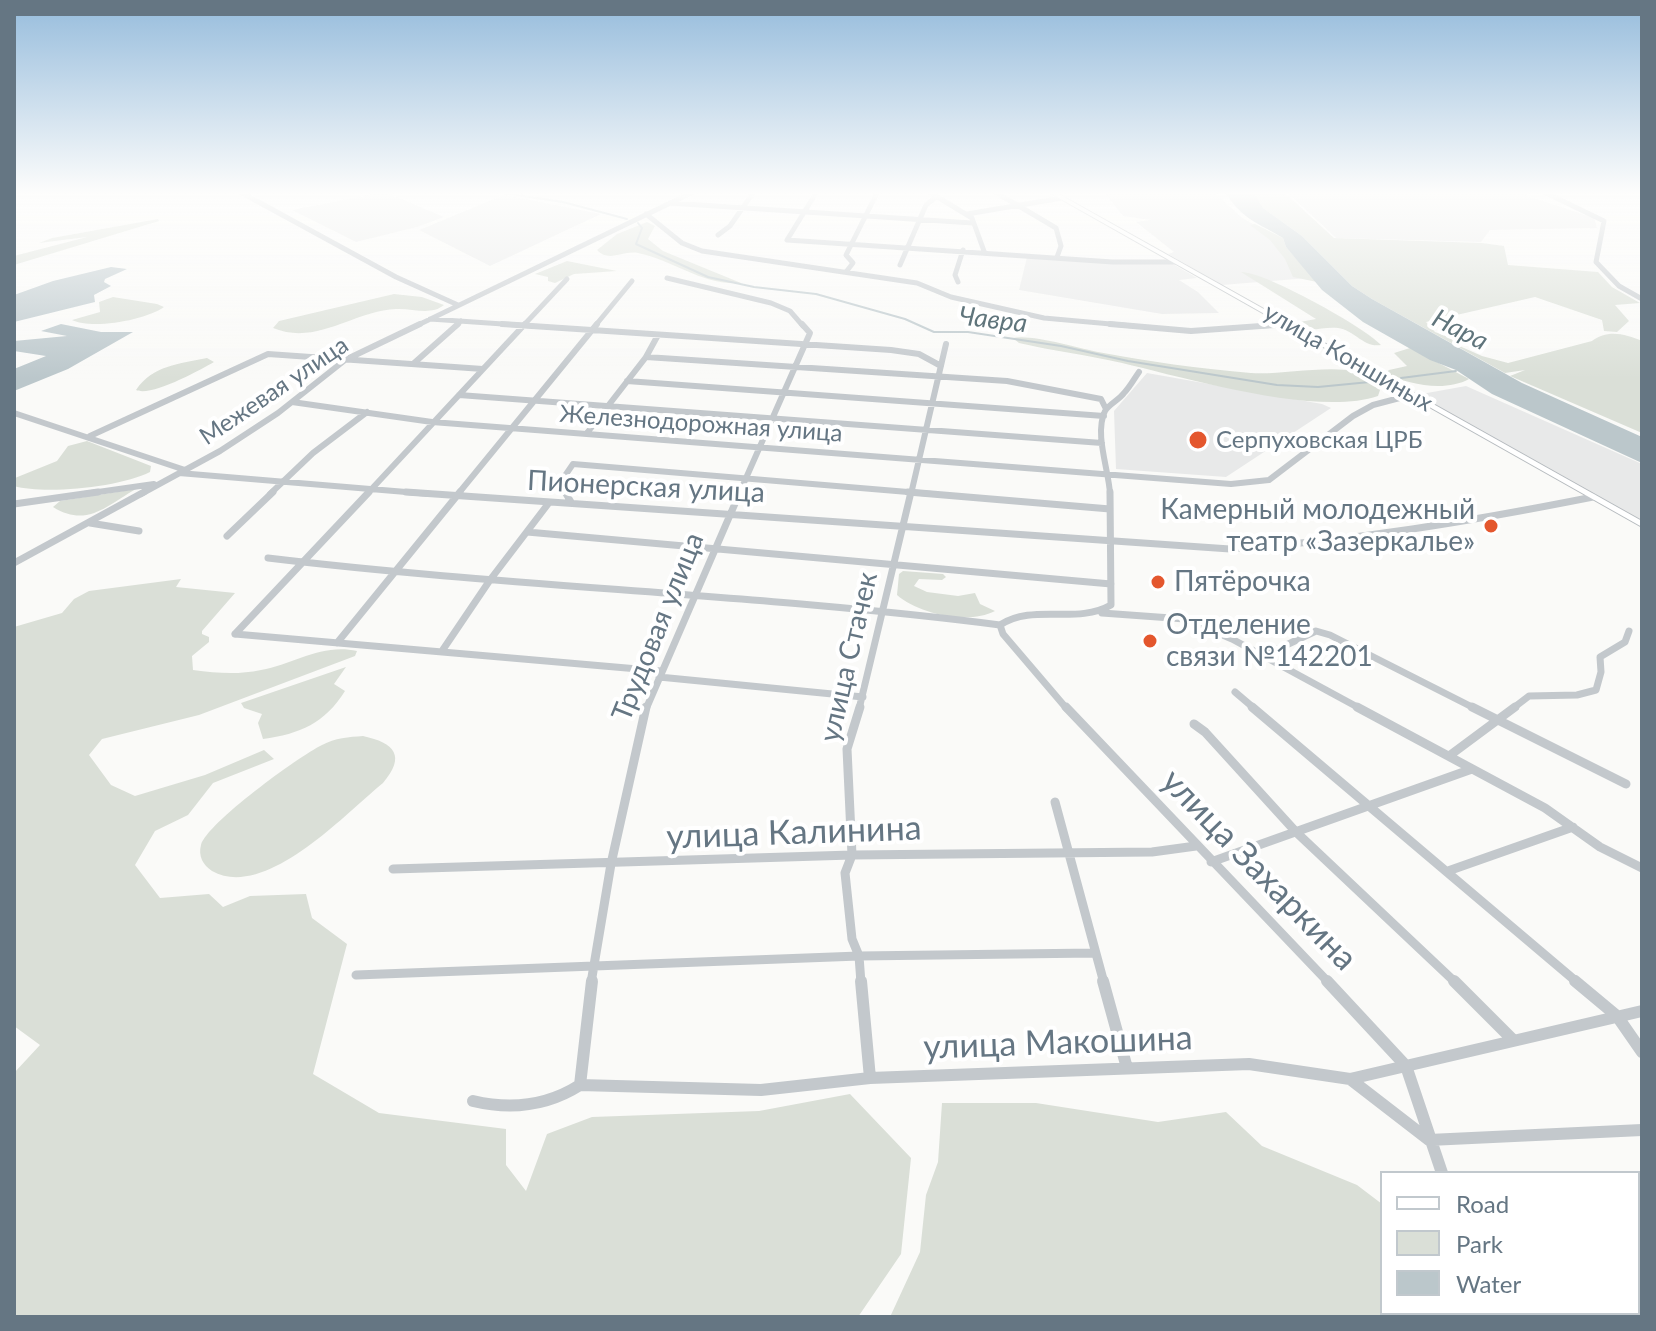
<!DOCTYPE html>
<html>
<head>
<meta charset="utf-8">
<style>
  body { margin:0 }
  #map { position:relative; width:1656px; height:1331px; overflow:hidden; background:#fafaf8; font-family:Lato,sans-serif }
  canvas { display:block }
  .frame { position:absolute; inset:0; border:16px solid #657683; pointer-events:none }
  .legend { position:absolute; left:1380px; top:1171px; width:260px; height:144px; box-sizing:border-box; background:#fff; border:2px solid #c1c8cd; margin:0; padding:10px 14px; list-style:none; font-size:24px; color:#657683 }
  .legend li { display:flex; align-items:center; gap:16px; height:40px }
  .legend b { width:40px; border:2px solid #c1c8cd }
</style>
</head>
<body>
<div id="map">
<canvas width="1656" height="1331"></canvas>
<div class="frame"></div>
<ul class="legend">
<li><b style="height:10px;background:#fff"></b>Road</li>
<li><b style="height:22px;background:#dadfd7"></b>Park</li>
<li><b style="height:22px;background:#bbc7cb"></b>Water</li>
</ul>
</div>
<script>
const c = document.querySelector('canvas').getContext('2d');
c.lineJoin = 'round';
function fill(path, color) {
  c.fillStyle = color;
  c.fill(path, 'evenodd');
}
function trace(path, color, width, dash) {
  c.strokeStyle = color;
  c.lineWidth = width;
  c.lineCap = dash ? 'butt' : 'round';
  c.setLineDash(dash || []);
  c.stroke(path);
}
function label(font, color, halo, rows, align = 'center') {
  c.font = font + ' Lato,sans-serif';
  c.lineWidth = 8;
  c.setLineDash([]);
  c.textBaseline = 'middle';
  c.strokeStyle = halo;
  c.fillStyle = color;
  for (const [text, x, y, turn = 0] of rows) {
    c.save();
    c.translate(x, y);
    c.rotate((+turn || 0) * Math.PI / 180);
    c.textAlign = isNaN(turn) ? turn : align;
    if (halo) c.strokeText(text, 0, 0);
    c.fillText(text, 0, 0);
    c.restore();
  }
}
const built = new Path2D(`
  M380,193H387L444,217L417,227L356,242L292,210Z
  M1105,193H1215L1241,217L1276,238L1309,278L1222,285L1168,254L1174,252L1136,222L1151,220L1123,216Z
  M1288,193H1529L1525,195L1594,218L1597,228L1490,230L1481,242L1336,238Z
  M504,195L601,214L490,266L419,230Z
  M1027,257L1173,264L1197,278L1179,280L1198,292L1219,313L1162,314L1019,290Z
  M1147,373L1322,404L1331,408L1226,477L1116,469L1114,411Z
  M1466,386L1642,464V521L1416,395Z`);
const green = new Path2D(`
  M1254,193H1285L1334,238L1482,243L1504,246L1508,265L1598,272L1612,287L1640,303L1615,305L1629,321L1617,332L1604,331L1602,320L1535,297L1426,322L1435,332L1456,340L1455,344L1482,356L1508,363L1592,341C1607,329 1626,334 1642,341V433L1510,376L1525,370L1505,373L1372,299L1352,286L1302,236L1263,208Z
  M158,219L159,221L14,265V256L87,237L39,243L52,238Z
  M647,222L655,226L648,239L663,251L741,283C703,286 673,260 638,253C623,250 609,263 597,250L617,234Z
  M1255,224L1283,238L1286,247L1317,282L1293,277L1285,259L1270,240L1250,225Z
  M567,261L617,271L574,274L555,283L548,281V277L535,274Z
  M1241,272C1264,271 1366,328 1381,345C1364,348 1354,330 1338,328C1321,326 1308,335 1294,323L1316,319Z
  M394,294L422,297L444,305C431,316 412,308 396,309C353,311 317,346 273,328L279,321Z
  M113,297L157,304L164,307C146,320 92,330 72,320L100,312L99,302Z
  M1013,338C1032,334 1077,348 1098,352C1145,361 1202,369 1251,373C1288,376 1356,357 1382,384L1378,396C1317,417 1186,378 1122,363C1088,355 1053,351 1019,343Z
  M1410,348L1469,379C1446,392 1408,385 1386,373L1389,370L1407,366L1394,353Z
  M207,358L214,362C198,371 151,397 136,390C153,365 179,364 207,358Z
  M87,441L151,466L150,472C121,487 45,495 14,486L15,478L57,461L68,446Z
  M136,489C106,506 87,528 53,507L60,501Z
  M903,571L943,574L946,577L942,580L919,579L914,586L927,592L958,596L975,593L980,604L995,611C968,625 919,614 897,595L899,574Z
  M181,579L176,587L235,593L202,631V634L209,637V642L192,656L193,670C217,673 237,675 261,670C294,664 322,643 357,651L355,656L199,715L102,739L89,755L111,785L135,796L205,775L264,750L274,759L213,783L188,815L155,831L135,865L160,898L209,894L223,907L250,896L306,894L312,918L347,944L313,1074L379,1113L506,1129V1165L526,1191L547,1134L592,1117L759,1111L850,1094L911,1158L901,1254L858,1317H14V1073L40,1045L14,1026V627L62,613L74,599L89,591Z
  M346,667L334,684L345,691C325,723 300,734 263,739L258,723L262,714L244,708L241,703Z
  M363,736C395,743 406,756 383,783C346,813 265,901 212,871C203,865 198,856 201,845C207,823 298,757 322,745C335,738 349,737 363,736Z
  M942,1103H1036L1158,1122L1226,1112L1262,1146L1357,1185L1382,1204V1313H1473L1475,1317H890L920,1252L926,1195L938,1162Z`);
const water = new Path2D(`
  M1226,193H1254L1263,208L1302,236L1352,286L1372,299L1522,383L1642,437V463L1492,394L1456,370L1430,360L1363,322L1322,290L1286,247L1283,238C1260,224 1240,218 1226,193Z
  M111,267L127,269L105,279L104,282L111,286L94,295L95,302L14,322V295L53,281Z
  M61,324L101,332H133L68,369L14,391V369L46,356L14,351V341L67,336L41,331Z`);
const stream = new Path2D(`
  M504,193L563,202L627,219
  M638,223L642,228L636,244L708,277L754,287L816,294L905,319L934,332H968L1061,346L1128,361L1277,385L1318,387L1380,381
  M1401,378L1456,371`);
const minorFar4 = new Path2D(`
  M242,193L396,277L458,305
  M816,193L787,240L1113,262H1176
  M931,193L972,218L984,251
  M997,193L1056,228L1061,246L1057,257
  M1546,193L1604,221L1596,262L1619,286L1642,299
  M670,203L972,223
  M646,214L682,243L702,251L917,283L951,297L1044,318L1133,326
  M967,214L1062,198
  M718,235L730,226L753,193
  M900,265L926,205L935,198
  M846,272L853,263L846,255L877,193
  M667,278L771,303L790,311L803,326
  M958,282L955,275L963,250
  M430,319L532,326
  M416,326L691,193
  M456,326L461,321
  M523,326L567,279
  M595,326L632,281
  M1263,326L1289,324`);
const minorFar3 = new Path2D(`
  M502,324L891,350L919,354L941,366
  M1110,324L1191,331L1289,324
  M646,357L1007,381L1101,399L1106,409
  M413,364L458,324
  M627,381L1104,416
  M459,395L1102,443
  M292,402L432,422L1231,484L1269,480L1353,416L1373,405L1411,395
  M14,413L185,470
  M587,433L646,357L658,335
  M90,436L268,354L483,369
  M179,473L430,494
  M84,494L154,484
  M141,494L220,451L278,413L345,360L420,324
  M270,494L313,453L367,412
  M367,494L525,324
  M458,494L597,324
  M566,494L560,483L573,464L932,494
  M739,494L810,333L802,324
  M911,494L946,344
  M1110,494C1109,470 1094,434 1105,411C1109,404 1119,400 1124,393C1130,387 1134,379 1139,372`);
const minorFar2 = new Path2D(`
  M406,492L1230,549C1353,541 1472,521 1593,497
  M565,492L571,502
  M908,492L1110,509
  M14,504L98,492
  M90,523L139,531
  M527,532L1111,584
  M227,536L273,492
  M268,558C511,587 757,594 1000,625
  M14,563L144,492
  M1102,613L1185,619L1232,639L1361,709
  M1000,625L1003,634L1067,709
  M1000,625C1034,603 1076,625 1111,605L1110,492
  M235,634L369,492
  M235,634L661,671
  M337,643L460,492
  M442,651L490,580L548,504
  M1263,656L1316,631L1330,635L1476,709
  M659,677L863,697
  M1235,692L1255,709
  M646,709L740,492
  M859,709L911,492
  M1512,709L1529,696L1577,695L1596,690L1601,672L1600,657L1625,642L1629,631`);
const minorFar1 = new Path2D(`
  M860,707L847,749L852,855L845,873L852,939L859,956L861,983
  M1066,707L1329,983
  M1252,707L1578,983
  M1357,707L1545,808L1600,847L1642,868
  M1472,707L1626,784
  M1194,724L1205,732L1296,832L1456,983
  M1449,756L1515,707
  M1055,802L1104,983
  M1211,862L1472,769
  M393,869L852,855L1152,852L1196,846
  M1448,871L1573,827
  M356,975L859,956L1094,953
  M591,983L611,864L646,707`);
const minor = new Path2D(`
  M861,981L870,1078
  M1103,981L1127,1068
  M1327,981L1406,1066L1442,1173
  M1454,981L1513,1040
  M1575,981L1617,1016L1642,1052
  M1350,1079L1429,1140L1642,1130
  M580,1085L592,981
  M473,1101C511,1110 547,1106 580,1085L761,1090L870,1078L1249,1064L1350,1079L1642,1011
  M1638,1262H1642
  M1500,1313L1502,1317`);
const major = new Path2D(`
  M1050,193H1057L1642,521V527Z`);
const markers = [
  [1198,440,10,"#e4572e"],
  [1491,526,8,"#e4572e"],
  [1158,582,8,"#e4572e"],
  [1150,641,8,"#e4572e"]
];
const farStreetnames = [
  ["улица Коншиных",1348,358,30],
  ["Межевая улица",274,391,-34],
  ["Железнодорожная улица",701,424,4]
];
const farPoinames = [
  ["Серпуховская ЦРБ",1216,440]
];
const farWaternames = [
  ["Чавра",993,320,7],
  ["Нара",1460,330,27]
];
const streetNames = [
  ["Пионерская улица",646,487,3],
  ["Трудовая улица",658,627,-68],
  ["улица Стачек",849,657,-77]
];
const poiNames = [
  ["Камерный молодежный",1475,510,"right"],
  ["театр «Зазеркалье»",1475,542,"right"],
  ["Пятёрочка",1174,582],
  ["Отделение",1166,625],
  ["связи №142201",1166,657]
];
const nearStreetnames = [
  ["улица Калинина",794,833,-2],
  ["улица Захаркина",1259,870,46],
  ["улица Макошина",1058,1043,-2]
];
fill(built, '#e8e9e9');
fill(green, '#dadfd7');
fill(water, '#bbc7cb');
trace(stream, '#bbc7cb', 2);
trace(major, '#b5babe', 2);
trace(minorFar4, '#c3c8cc', 5);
trace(minorFar3, '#c3c8cc', 6);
trace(minorFar2, '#c3c8cc', 7);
trace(minorFar1, '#c3c8cc', 9);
trace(minor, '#c3c8cc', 12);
fill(major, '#fff');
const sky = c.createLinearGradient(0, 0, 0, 379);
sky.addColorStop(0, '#96bcdc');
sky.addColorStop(0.51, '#fdfdfc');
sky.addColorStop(1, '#fdfdfc00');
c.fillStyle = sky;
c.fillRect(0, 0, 1656, 379);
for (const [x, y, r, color] of markers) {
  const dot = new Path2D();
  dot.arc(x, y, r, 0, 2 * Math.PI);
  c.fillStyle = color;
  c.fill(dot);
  trace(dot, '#fff', 3);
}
label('24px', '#657683', '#fff', farStreetnames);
label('24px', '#657683', '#fff', farPoinames, 'left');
label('italic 26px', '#60757c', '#fff', farWaternames);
label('28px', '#657683', '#fff', streetNames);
label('28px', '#657683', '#fff', poiNames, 'left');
label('34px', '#657683', '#fff', nearStreetnames);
</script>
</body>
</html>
